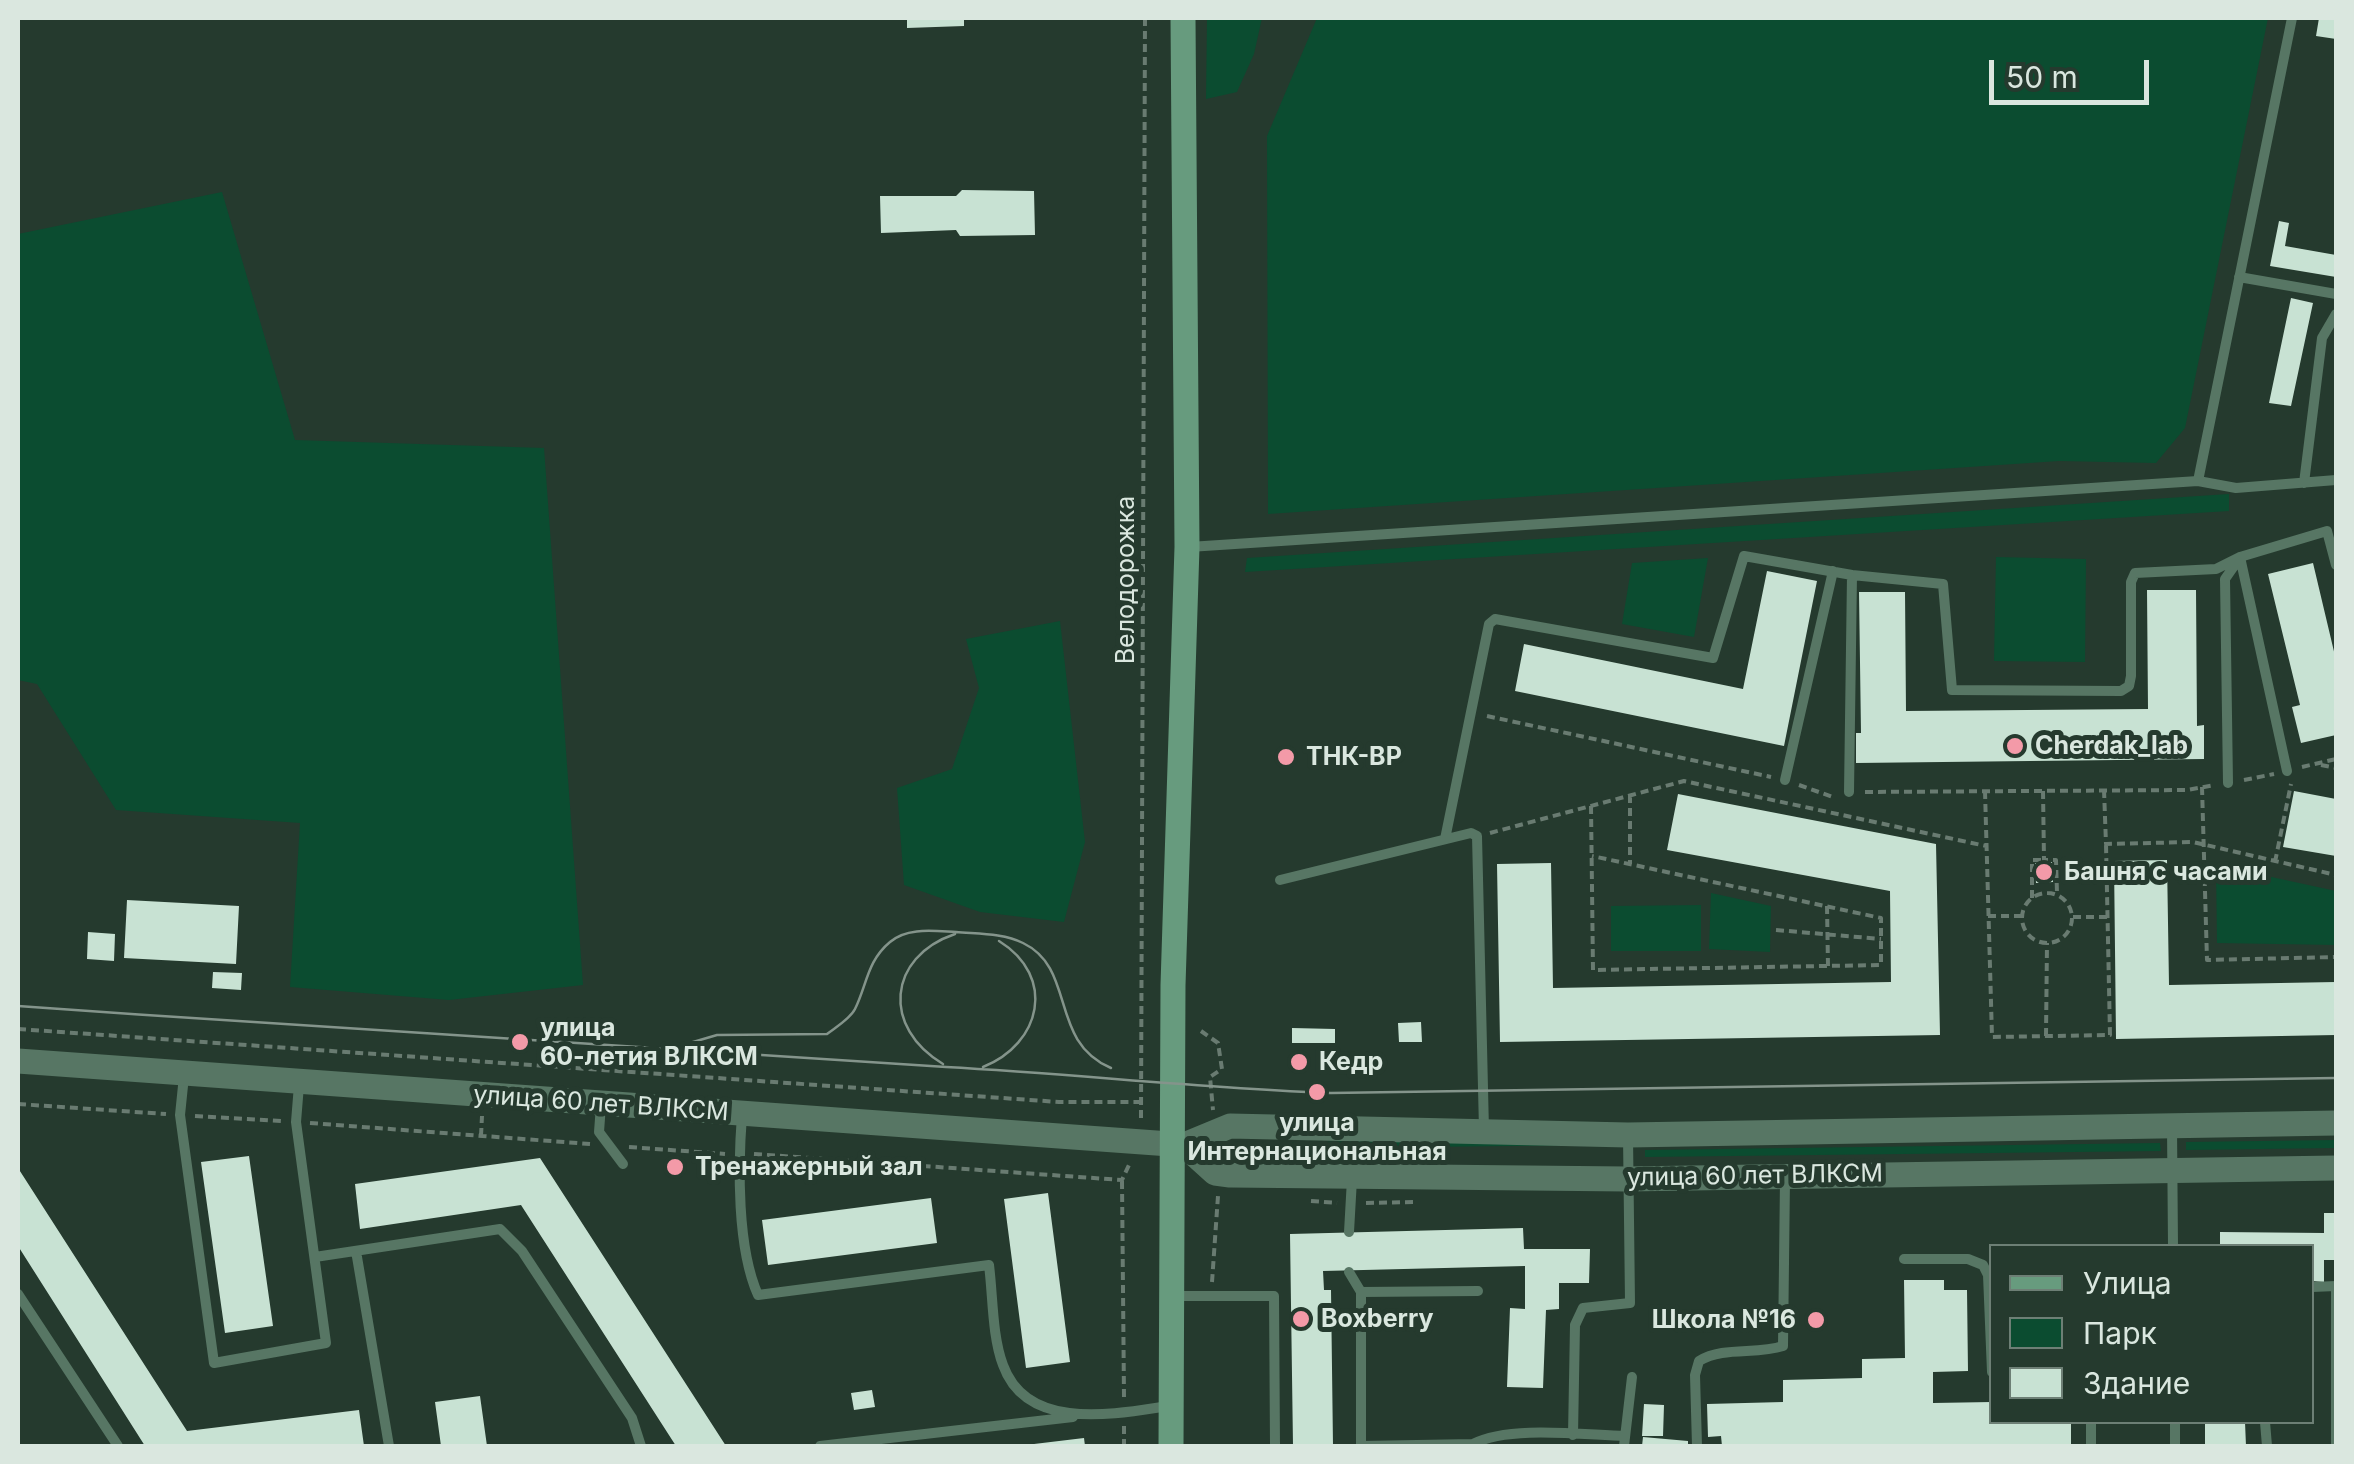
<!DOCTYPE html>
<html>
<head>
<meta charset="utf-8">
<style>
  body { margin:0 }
  #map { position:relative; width:2354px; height:1464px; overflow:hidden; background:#253a2e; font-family:Inter,sans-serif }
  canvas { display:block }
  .frame { position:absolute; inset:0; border:20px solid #dae7df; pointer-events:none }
  .legend { position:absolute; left:1989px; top:1244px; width:325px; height:180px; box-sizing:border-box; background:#253a2e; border:2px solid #6d7f75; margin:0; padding:12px 18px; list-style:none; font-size:30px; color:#dae7df }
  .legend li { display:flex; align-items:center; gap:20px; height:50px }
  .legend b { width:50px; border:2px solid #6d7f75 }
  .scale { position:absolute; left:1989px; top:60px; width:160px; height:45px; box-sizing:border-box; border:5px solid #dae7df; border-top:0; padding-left:12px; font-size:30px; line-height:35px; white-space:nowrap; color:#dae7df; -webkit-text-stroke:8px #253a2e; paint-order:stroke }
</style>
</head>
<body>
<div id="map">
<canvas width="2354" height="1464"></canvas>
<div class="frame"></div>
<ul class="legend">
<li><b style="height:12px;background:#679b7e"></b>Улица</li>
<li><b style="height:28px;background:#0b4c30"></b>Парк</li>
<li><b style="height:28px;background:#c8e2d3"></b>Здание</li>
</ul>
<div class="scale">50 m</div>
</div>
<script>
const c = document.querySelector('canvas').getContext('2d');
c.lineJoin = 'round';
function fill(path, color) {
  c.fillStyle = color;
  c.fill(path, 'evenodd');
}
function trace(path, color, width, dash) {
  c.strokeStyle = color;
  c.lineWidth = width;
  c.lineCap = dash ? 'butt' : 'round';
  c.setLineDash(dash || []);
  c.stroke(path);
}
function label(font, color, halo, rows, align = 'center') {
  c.font = font + ' Inter,sans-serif';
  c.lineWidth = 10;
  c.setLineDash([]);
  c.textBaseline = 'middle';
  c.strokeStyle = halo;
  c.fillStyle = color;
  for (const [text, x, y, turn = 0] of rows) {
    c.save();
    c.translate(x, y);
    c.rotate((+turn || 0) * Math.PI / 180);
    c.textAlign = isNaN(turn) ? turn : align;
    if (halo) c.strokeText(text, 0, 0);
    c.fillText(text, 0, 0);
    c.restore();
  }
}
const green = new Path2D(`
  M1207,18H1262L1254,54L1237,92L1206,99Z
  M1317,18H2268L2185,428L2156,463L2059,461L1268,514L1267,136Z
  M222,192L295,440L544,448L583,985L449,1000L290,987L300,823L116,810L37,684L18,680V234Z
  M2229,494V511L1245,572L1247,558Z
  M1996,557L2086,559L2085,662L1994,661Z
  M1708,558L1694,637L1622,624L1632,563Z
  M1060,621L1085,842L1064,922L980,912L904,885L897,788L952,769L979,688L966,639Z
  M2216,865L2336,891V945L2217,943Z
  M1711,893L1771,906L1770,952L1709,949Z
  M1701,905V951H1611V906Z
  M1613,1138V1145L1222,1149L1225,1143Z
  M2336,1140V1148L2186,1150V1142Z
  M2160,1143L2161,1151L1645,1157V1150Z`);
const building = new Path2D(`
  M907,18H964V26L907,28Z
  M2319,18H2336V39L2316,36Z
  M962,190L1034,191L1035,235L960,236L956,230L881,233L880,196H956Z
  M2279,221L2289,223L2285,246L2336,255V277L2270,266Z
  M2291,298L2313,303L2291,406L2269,403Z
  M2313,563L2336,660V735L2301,743L2292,707L2300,705L2268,574Z
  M1767,571L1817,581L1784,746L1515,691L1524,644L1743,689Z
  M2147,590H2196L2197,726L2204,725V759L1856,763V733H1861L1859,592H1905L1906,711L2148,709Z
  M2294,791L2336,799V856L2283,847Z
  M1678,794L1936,844L1940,1035L1500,1042L1497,864L1551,863L1553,988L1891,982L1890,891L1667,850Z
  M2167,860L2169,985L2336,982V1035L2116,1039L2114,861Z
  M2052,862L2053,882L2036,883L2035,863Z
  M127,900L239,906L236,964L124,958Z
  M88,932L115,934L114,961L87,959Z
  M213,972L242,973L241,990L212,988Z
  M1421,1022L1422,1042H1399L1398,1023Z
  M1292,1028L1335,1029V1043H1292Z
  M249,1156L273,1326L225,1333L201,1162Z
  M540,1158L726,1446H676L521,1205L360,1229L355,1184Z
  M18,1168L187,1431L359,1410L364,1446H145L18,1246Z
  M1048,1193L1070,1362L1026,1368L1004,1199Z
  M931,1198L937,1243L768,1265L762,1220Z
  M2324,1213H2336V1260H2324V1282L2312,1281V1246H2220V1232L2324,1233Z
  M1523,1228L1524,1249H1590L1589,1283H1559V1309L1546,1310L1543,1388L1507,1387L1510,1308L1525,1309V1266L1323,1271L1324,1290H1331L1333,1446H1293L1290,1234Z
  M1904,1280H1944V1290H1967L1968,1371L1933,1372V1403L1992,1402V1422H2071V1446H1722L1721,1436L1708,1437L1707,1404L1783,1402V1380L1862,1378V1359L1905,1358Z
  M872,1390L875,1407L854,1410L851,1393Z
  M480,1396L487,1446H441L435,1402Z
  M1644,1404L1664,1405L1663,1436H1642Z
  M2205,1422H2245L2246,1446H2205Z
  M1643,1437L1688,1441V1446H1642Z
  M1084,1438L1085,1446H1034V1444Z`);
const path = new Path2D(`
  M1487,716L1771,777
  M2321,765L2336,768
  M2302,767L2336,759
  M2244,780L2274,774
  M1799,785L1833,797
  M2202,787L2207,960L2336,957
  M2104,790L2106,844L2193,842L2336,875
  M1985,791L1992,1037L2110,1035L2106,844
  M2043,791L2044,860H2056L2057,893
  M1865,792L2187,790L2215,785
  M1630,795V864
  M1591,806L1593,970L1881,965V918L1592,856
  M1490,833L1684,781L1986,846
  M2275,862L2291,784
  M2022 918a25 25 0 1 1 50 0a25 25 0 1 1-50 0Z
  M2032,898V860H2044
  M1827,906L1828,966
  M1988,916H2022
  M2073,917H2107
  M1776,930L1881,939
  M18,1029L1059,1102H1141
  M1201,1031L1218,1043L1222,1069L1210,1077L1213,1110
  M2046,1036L2047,943
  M18,1104L166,1114
  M195,1116L281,1121
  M1141,1118L1145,18
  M310,1123L590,1144
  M481,1136L482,1116
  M629,1147L725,1154
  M754,1154L1122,1180L1129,1165
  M1122,1181L1124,1397
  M1311,1201L1337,1203
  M1366,1203L1417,1202
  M1212,1282L1218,1196
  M1124,1426V1446`);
const service = new Path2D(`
  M2239,277L2336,294
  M2198,481L2236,488L2336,480
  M2304,483L2322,338L2336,314
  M1189,547L2198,481L2292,18
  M2240,557L2287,771
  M1785,780L1833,571
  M2228,783L2225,579L2239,559
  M1849,792L1852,575L1943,584L1952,690L2121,691L2129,686L2131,676V582L2135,573L2216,569L2240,557L2327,531L2336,565
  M1445,839L1489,624L1495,619L1713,658L1744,556L1852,575
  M1280,880L1471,833L1477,836L1484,1130
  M184,1076L180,1115L214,1363L326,1343L296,1122L299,1085
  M601,1105L599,1132L623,1164
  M742,1115C738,1167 737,1248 758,1295L989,1265C993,1296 992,1336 1003,1365C1027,1432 1115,1414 1168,1406
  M2172,1127L2173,1246
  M1349,1232L1352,1179
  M356,1251L389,1446
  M315,1257L500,1229L522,1251L632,1418L641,1446
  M1904,1259H1968L1983,1265L1988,1275L1992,1372
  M1349,1272L1361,1292
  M2312,1287L2336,1286
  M18,1294L118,1446
  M1173,1296H1274L1275,1446
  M2091,1422V1446
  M2175,1422V1446
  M2265,1422L2267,1446
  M1573,1435L1575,1325L1583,1308L1630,1303L1628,1136
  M820,1446L1073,1417
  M1361,1446V1292L1478,1291
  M1361,1446L1473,1444C1509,1425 1584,1435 1625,1436
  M1624,1446L1632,1377
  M1697,1446L1695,1375L1699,1361C1724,1346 1756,1355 1783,1346L1785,1179
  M2336,1446V1286`);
const tertiary = new Path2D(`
  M18,1061L1184,1145L1230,1126L1628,1135L2336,1123
  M1184,1145L1215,1173L1230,1175L1627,1179L2336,1168`);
const secondary = new Path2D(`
  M1171,1446L1173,985L1187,547L1183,18`);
const tram = new Path2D(`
  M18,1006C327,1028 636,1048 946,1067C1075,1074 1202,1088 1331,1093L2336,1078
  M676,1047L717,1035L827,1034C836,1027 850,1019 855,1009C867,985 867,961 890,942C907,927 934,931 956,932C978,934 1003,933 1023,943C1077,969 1048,1041 1111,1068
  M943,1064C882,1028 887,957 955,934
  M983,1067C1041,1044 1057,977 999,941`);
const markers = [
  [2015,746,10,"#f39aa8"],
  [1286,757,10,"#f39aa8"],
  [2044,872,10,"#f39aa8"],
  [520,1042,10,"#f39aa8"],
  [1299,1062,10,"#f39aa8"],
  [1317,1092,10,"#f39aa8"],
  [675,1167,10,"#f39aa8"],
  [1301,1319,10,"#f39aa8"],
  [1816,1320,10,"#f39aa8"]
];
const streetNames = [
  ["Велодорожка",1126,580,-90],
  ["улица 60 лет ВЛКСМ",601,1104,4],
  ["улица 60 лет ВЛКСМ",1755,1176,-1]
];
const poiNames = [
  ["Cherdak_lab",2035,746],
  ["ТНК-ВР",1306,757],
  ["Башня с часами",2064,872],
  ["улица",540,1028],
  ["60-летия ВЛКСМ",540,1057],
  ["Кедр",1319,1062],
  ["улица",1317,1123,"center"],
  ["Интернациональная",1317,1152,"center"],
  ["Тренажерный зал",695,1167],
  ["Boxberry",1321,1319],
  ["Школа №16",1796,1320,"right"]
];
fill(green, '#0b4c30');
fill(building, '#c8e2d3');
trace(path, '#697b71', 4, [8, 5]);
trace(service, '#577664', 10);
trace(tertiary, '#577664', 25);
trace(secondary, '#679b7e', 25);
trace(tram, '#84948b', 2.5);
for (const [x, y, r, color] of markers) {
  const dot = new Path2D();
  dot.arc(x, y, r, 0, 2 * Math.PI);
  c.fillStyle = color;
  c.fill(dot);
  trace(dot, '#253a2e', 4);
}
label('25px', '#dae7df', '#253a2e', streetNames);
label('bold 25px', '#dae7df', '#253a2e', poiNames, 'left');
</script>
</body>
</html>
